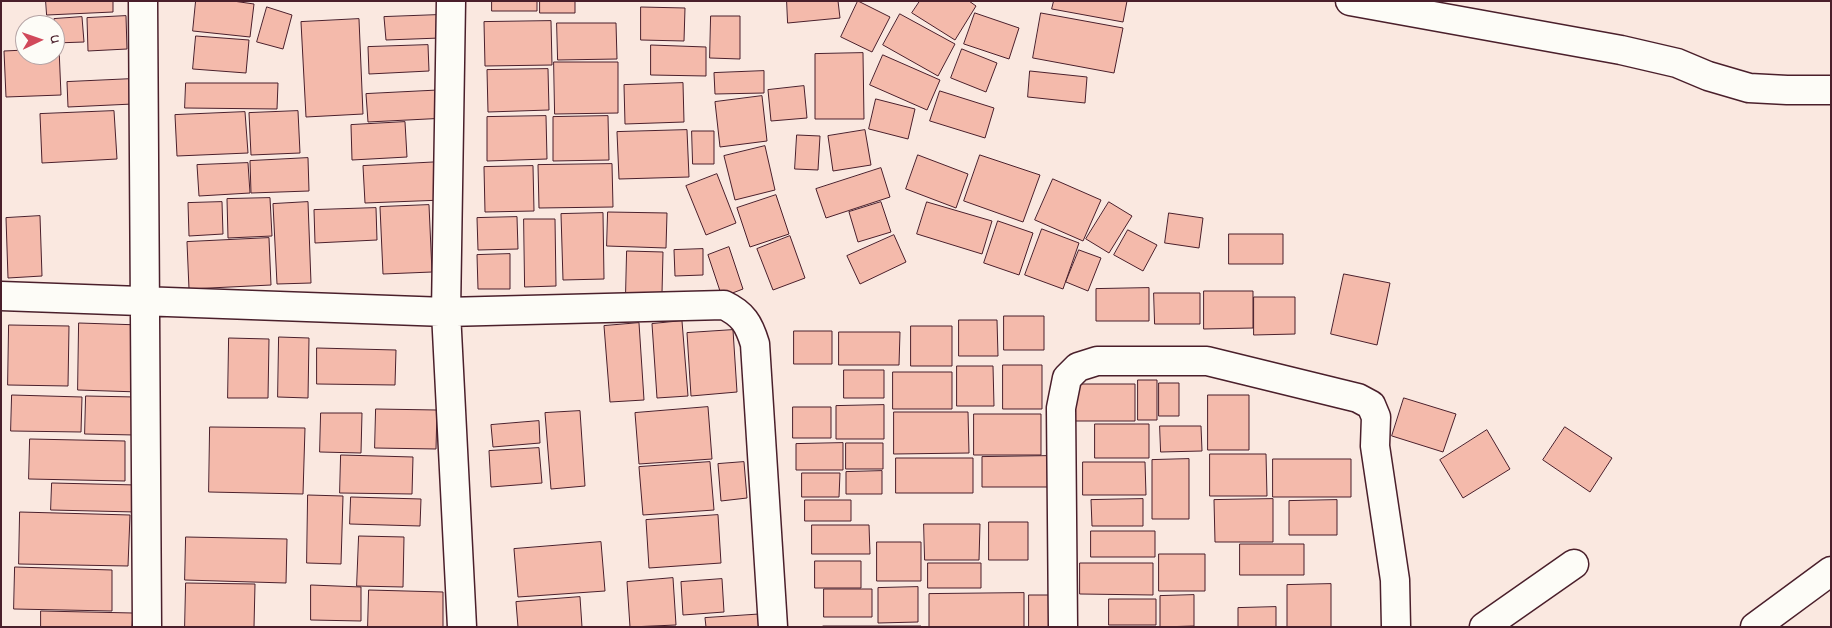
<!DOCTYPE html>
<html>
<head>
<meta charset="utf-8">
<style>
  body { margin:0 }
  #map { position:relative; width:1832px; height:628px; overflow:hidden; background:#fae8e0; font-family:"Indie Flower",sans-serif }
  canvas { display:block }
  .frame { position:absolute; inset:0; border:2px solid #4a1f2b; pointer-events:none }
  .north { position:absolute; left:15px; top:15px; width:50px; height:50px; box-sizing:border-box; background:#fdfcf7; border:1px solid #b5a4a5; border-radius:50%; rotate:87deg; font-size:14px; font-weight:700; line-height:20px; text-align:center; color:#4a1f2b }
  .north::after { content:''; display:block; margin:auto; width:18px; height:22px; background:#d1495b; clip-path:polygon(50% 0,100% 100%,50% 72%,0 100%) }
</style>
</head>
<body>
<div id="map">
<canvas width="1832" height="628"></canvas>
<div class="frame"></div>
<div class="north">U</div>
</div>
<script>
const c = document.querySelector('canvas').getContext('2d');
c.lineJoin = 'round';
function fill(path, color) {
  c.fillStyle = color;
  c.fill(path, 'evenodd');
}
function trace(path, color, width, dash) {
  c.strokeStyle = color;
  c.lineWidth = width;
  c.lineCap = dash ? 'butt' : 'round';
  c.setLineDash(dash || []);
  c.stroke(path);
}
const building = new Path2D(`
  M46,1H113V12L47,15Z
  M196,1H233L254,4L250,37L193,31Z
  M492,1H537V11H492Z
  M540,1H575V13H540Z
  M787,1H838L840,18L788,23Z
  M858,1L890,17L872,52L841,37Z
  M920,1H969L976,6L955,40L912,13Z
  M1054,1H1127L1123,22L1052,9Z
  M267,7L292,15L283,49L257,42Z
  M641,7L685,8L684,41L641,40Z
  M975,13L1019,28L1009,59L964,44Z
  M1041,13L1123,28L1114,73L1033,58Z
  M900,14L955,44L938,76L883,45Z
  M438,15L440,38L386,40L384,17Z
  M126,16L127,49L88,51L87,18Z
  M711,16H740V59L710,58Z
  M82,17L84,42L55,43L54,19Z
  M359,19L363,114L306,117L301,22Z
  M551,21L552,65L485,66L484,22Z
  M557,23H616L617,59L558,60Z
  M196,36L249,40L246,73L193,69Z
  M428,45L429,71L369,74L368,47Z
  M651,45L706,47V76L651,75Z
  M55,48H59L61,95L6,97L4,51L25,50V55H55Z
  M962,49L997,63L986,92L951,78Z
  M863,53L864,119H815V54Z
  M883,55L940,80L927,110L870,85Z
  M554,62H618V113L555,114Z
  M548,69L549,110L488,112L487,70Z
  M764,71V93L715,94L714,73Z
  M1030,71L1087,77L1085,103L1028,97Z
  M132,79L133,104L68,107L67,82Z
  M186,83H278L277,109L185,108Z
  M683,83L684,122L625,124L624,85Z
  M804,86L807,118L771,121L768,90Z
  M446,90L447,118L368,122L366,94Z
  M940,91L994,108L985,138L930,121Z
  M762,96L767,141L720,147L715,102Z
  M876,99L915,109L908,139L869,129Z
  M114,111L117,159L42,163L40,114Z
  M298,111L300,153L251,155L249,113Z
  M245,112L248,153L177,156L175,115Z
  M546,116L547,159L487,161V117Z
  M608,116L609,160L553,161V117Z
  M405,122L407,157L352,160L351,125Z
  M687,130L689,177L619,179L617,132Z
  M865,130L871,165L833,171L828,136Z
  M692,131H714V164H693Z
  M797,135L820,136L818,170L795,169Z
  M765,146L775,190L735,200L724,156Z
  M918,155L968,174L956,208L906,189Z
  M980,155L1040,175L1023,222L964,201Z
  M308,158L309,191L251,193L250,161Z
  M441,162L443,200L365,203L363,166Z
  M248,163L250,193L199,196L197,165Z
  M612,164L613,207L539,208L538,165Z
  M533,166L534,211L485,212L484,167Z
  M881,168L890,197L826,218L816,189Z
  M717,174L736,223L706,235L686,186Z
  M1053,179L1101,200L1083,241L1035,220Z
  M776,195L789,234L750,247L737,208Z
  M270,198L272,236L228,238L227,199Z
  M222,202L223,234L189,236L188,203Z
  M308,202L311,283L277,284L273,204Z
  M881,202L891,232L858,242L849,212Z
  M927,202L992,221L982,254L917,234Z
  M1109,202L1132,216L1109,253L1086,239Z
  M429,205L432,272L383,274L380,207Z
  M376,208L377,240L315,243L314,210Z
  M608,212L667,213L666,248L607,246Z
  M603,213L604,279L563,280L561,214Z
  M1169,213L1203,218L1199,248L1165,243Z
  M40,216L42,276L8,278L6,218Z
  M517,217L518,249L478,250L477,218Z
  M524,219H555L556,286L525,287Z
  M998,221L1033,233L1019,275L984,263Z
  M1042,229L1079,243L1063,289L1025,275Z
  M1128,230L1157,245L1143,271L1114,255Z
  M1229,234H1283V264H1229Z
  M894,235L906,262L860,284L847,256Z
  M790,236L805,278L773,290L757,249Z
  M269,238L271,285L189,289L187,242Z
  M729,247L743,289L722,297L708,255Z
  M703,249V275L675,276L674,250Z
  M1079,250L1101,258L1088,291L1066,282Z
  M627,251L663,252L662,293H626Z
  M510,254V289H478L477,255Z
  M1344,274L1390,283L1377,345L1331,334Z
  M1149,288V321H1096V289Z
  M1204,291H1253V328L1204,329Z
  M1154,293H1200V324H1155Z
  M1254,297H1295V334L1254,335Z
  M1004,316H1044V350H1004Z
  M959,320H997L998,356H959Z
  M682,321L688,396L657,398L652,324Z
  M79,323L141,325L139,392L78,390Z
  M639,323L644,400L610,402L604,326Z
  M9,325L69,326L68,386L8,385Z
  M911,326H952V366H911Z
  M733,330L737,392L691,396L687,333Z
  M794,331H832V364H794Z
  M839,332H900L899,365H839Z
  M279,337L309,338L308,398L278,397Z
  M229,338L269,339L268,398H228Z
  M317,348L396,350L395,385L317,384Z
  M1003,365H1042V409H1003Z
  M957,366H993L994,406H957Z
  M844,370H884V398H844Z
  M893,372H952V409H893Z
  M1138,380H1157V420H1138Z
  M1159,383H1179V416H1159Z
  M1075,384H1135V421H1075Z
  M12,395L82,397L81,432L11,431Z
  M1208,395H1249V450H1208Z
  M86,396L136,397L135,435L85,434Z
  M1404,398L1456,414L1443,452L1392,436Z
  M884,405V439H836V406Z
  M708,407L712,459L639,464L635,413Z
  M793,407H831V438H793Z
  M376,409L437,410L436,449L375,448Z
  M580,411L585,486L551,489L545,413Z
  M894,412H968L969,453L894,454Z
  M321,413H362L361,453L320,452Z
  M974,414H1041V455H974Z
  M539,421L540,443L493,447L491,425Z
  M1095,424H1149V458H1095Z
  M1160,426H1201L1202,451L1161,452Z
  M210,427L305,428L303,494L209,492Z
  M1565,427L1612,458L1590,492L1543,460Z
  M1487,430L1510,469L1463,498L1440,460Z
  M30,439L125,441V481L29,479Z
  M843,443V470H796V444Z
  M846,443H883V469H846Z
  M539,448L542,483L491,487L489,451Z
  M1210,454H1266L1267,496H1210Z
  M341,455L413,457L412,494L340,493Z
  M1049,456V487H982V457Z
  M896,458H973V493H896Z
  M1189,459V519H1152V460Z
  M1273,459H1351V497H1273Z
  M710,462L714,510L643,515L639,467Z
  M744,462L747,498L721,501L718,464Z
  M1083,462H1145L1146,495H1083Z
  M882,471V494H846V472Z
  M802,473H840L839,497H802Z
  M52,483L137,485L136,512L51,510Z
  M308,495L343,496L341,564L307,563Z
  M351,497L421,499L420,526L350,524Z
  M1143,499V526H1092L1091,500Z
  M1273,499V542H1215L1214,500Z
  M805,500H851V521H805Z
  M1337,500V535H1289V501Z
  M20,512L130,515L128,566L19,564Z
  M718,515L721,563L649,568L646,520Z
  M989,522H1028V560H989Z
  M924,524H980L979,560H925Z
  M812,525H869L870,554H812Z
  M1091,531H1155V557H1091Z
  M359,536L404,537L403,587L357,586Z
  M186,537L287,539L286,583L185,580Z
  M601,542L605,591L518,597L514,549Z
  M877,542H921V581H877Z
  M1240,544H1304V575H1240Z
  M1159,554H1205V591H1159Z
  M815,561H861V588H815Z
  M928,563H981V588H928Z
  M1080,563H1153V595L1080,594Z
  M15,567L112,570V611L14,609Z
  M673,578L676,625L630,627L627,582Z
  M722,579L724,612L683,615L681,582Z
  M186,583L255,584L254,627H185Z
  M1331,584V627H1287V585Z
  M311,585L361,587V621L311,620Z
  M918,587V622L878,623V588Z
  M824,589H872V617H824Z
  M369,590L443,592V627H368Z
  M1024,593V627H929V594Z
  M1029,595H1050V627H1029Z
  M1194,595V626L1160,627V596Z
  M580,597L582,627H518L516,602Z
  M1109,599H1156V625H1109Z
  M1276,607V627H1238V608Z
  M41,611L133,613L132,627H41Z
  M765,614L766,627H706L705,618Z
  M823,626H921V627H823Z`);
const minor = new Path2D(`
  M143,1L147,627
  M451,1L446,312L462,627
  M1350,1L1621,50L1677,63L1708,76L1749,88L1787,90H1831
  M1,296L446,312L724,305C743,314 749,324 755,344L773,627
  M1063,627L1061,408L1067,378L1078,367L1097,361H1207L1358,398L1371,405L1376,417L1375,446L1395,580L1396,627
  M1484,627L1574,564`);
const highway = new Path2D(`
  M1755,627L1831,571`);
fill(building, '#f4baab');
trace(building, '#4a1f2b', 1);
trace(minor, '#4a1f2b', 31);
trace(highway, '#4a1f2b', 31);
trace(minor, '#fdfcf7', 28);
trace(highway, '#fdfcf7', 28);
</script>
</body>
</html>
